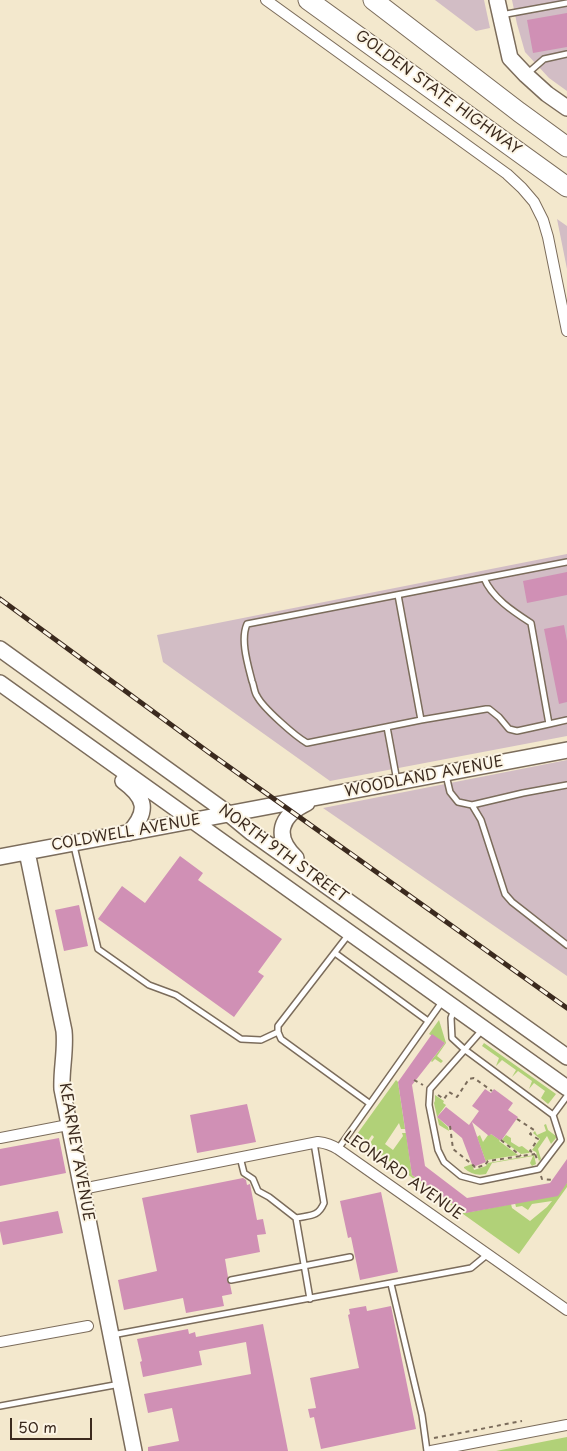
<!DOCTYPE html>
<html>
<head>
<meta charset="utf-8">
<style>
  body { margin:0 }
  #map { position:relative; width:567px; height:1451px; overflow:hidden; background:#f3e8cd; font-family:"Playpen Sans",sans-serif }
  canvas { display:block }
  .scale { position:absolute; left:10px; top:1418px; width:82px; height:22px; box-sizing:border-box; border:2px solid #3b2a1e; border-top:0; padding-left:6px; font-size:15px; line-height:18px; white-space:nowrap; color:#3b2a1e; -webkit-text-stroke:4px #fcf5e5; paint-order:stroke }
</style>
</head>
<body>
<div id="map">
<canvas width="567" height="1451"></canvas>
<div class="scale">50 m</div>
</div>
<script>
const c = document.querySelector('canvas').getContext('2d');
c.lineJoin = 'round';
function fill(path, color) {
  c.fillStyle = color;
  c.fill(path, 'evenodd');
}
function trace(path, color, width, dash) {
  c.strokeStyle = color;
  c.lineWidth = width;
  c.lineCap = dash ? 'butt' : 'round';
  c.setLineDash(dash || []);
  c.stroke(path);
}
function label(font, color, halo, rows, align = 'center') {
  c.font = font + ' "Playpen Sans",sans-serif';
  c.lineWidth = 4;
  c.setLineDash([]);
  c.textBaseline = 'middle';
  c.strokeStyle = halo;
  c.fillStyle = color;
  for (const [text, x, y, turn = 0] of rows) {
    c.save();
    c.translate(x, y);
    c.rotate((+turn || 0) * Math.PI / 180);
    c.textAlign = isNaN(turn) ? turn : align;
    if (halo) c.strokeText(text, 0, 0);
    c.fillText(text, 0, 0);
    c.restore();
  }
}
const industrial = new Path2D(`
  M435,0H484L490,28L476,31Z
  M512,0H567V91L549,78L525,52L517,24Z
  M557,219L567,226V269Z
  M567,554V736L330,781L163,662L157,635Z
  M567,760V976L323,808Z`);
const green = new Path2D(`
  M439,1020L446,1043L437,1056L443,1061L441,1063L435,1059L432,1062L431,1061L445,1043L429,1034Z
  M484,1043L556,1094L549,1103L548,1104L541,1098L545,1091L534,1083L529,1089L532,1081L518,1071L512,1077L516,1070L502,1060L496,1066L499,1058L482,1046Z
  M396,1080L398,1082L405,1129H401L399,1123L385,1144L393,1150L403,1136L402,1133H406L412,1175L465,1213L511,1204L512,1208L530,1221L547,1207L552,1201L532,1204L528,1210L522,1206L516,1207L515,1203L567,1183V1187L519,1254L368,1146L374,1137L372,1135L365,1145L355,1137Z
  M435,1095L444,1101L443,1103L446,1105L437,1117L448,1127L449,1131L439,1125L434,1103L435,1101Z
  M546,1124L548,1130L556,1136V1138L551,1144L547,1136L538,1149L541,1159L539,1161L536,1152L532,1150L540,1139L533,1133L535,1131L537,1135L546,1131L544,1125Z
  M491,1134L500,1140L499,1141L518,1155L487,1160L486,1162L477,1137L480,1135L483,1142L488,1135Z
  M506,1135L511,1138V1142L519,1147L522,1146L530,1152L529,1153L521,1154L502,1140Z
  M534,1155L536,1164L532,1166L530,1163L533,1156L492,1163L486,1174C477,1176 471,1174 464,1168V1167L472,1164L474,1170L486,1166L488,1163Z
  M567,1437V1451H496Z`);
const building = new Path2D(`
  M567,13V47L533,53L527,20Z
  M567,572V595L527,603L523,581Z
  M564,625L567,641V702L559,704L544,629Z
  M180,856L203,873L198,880L282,939L258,972L264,976L234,1017L98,919L122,886L145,903Z
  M79,905L88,946L64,951L55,910Z
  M432,1034L445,1043L412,1085L425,1166L467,1198L550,1183L567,1159V1183L558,1196L466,1213L412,1175L398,1082Z
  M485,1089L491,1093L494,1089L513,1103L508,1110L518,1117L501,1141L491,1134L489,1136L472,1122L486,1162L473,1167L462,1138L437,1117L446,1107L469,1125L479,1111L472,1106Z
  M247,1104L256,1142L197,1153L190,1115Z
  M59,1138L66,1173L0,1186V1149Z
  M243,1178L246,1180L247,1185L250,1184L257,1220L263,1219L266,1234L257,1235L260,1252L225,1259L228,1277L227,1281L230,1284L232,1294L222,1296L224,1306L186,1313L183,1298L124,1310L118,1280L157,1271L142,1198Z
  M381,1192L398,1272L360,1280L351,1237L348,1238L340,1201Z
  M58,1211L63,1233L3,1245L0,1231V1222Z
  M366,1306L367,1311L391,1306L416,1429L321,1449L314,1417L310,1418L308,1409L316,1408L310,1378L359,1368L348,1315L350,1314L349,1309Z
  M263,1324L288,1451H148V1447L179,1441L172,1408L148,1413L144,1394L251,1374L246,1342L199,1351L202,1365L143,1377L140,1362L142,1361L137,1339L188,1329L189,1334L195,1332L196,1337Z`);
const path = new Path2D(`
  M414,1080L423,1085
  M438,1095L444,1099L449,1092L457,1097L469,1079L474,1078L492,1091
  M517,1119L534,1130L530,1134L538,1139L530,1151L535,1154L537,1159
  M450,1126L453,1149L474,1166L475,1168L485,1165L488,1161L535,1154
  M501,1140L521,1156
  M541,1176L542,1179L553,1180
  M434,1438L522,1421`);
const lane = new Path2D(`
  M501,15L567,3
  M528,73L544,59L567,54
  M567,562L484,578C492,598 514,612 531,623L549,724L567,720
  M484,578L247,624C240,640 248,665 252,681C254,685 254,692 257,696C263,708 295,736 307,743L421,720L486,709H489L499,717L509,729L517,731L549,724
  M398,595L421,720
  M387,727L397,781
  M446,775L450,792L458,802L472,805
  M567,785L523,793L472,805L481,820L505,894L512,902L567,945
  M74,846L98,949L149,985L176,995L241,1039L261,1040L278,1032
  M349,934L278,1026V1032L281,1039L369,1103
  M335,953L428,1021
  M454,1010L451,1018L452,1038L464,1049L553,1115L567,1096
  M483,1029L430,1089L429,1105L438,1150L444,1162L461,1176L480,1181L539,1169L561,1140L553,1115
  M338,1149L442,1002
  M240,1157L244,1173L253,1179L258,1191L269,1197L296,1218L310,1299
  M296,1218C311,1215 318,1217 324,1203L314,1143
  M231,1280L350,1257
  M391,1284L422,1415L427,1451
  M112,1335L471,1268L488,1254
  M0,1406L120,1384`);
const street = new Path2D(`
  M266,0L507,174L522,188L534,202L543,220L548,237L567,331
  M0,1138L68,1125
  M82,1189L318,1142C326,1143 332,1145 338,1149L567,1310
  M0,1342L88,1326
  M431,1451L567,1425`);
const secondary = new Path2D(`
  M497,0L510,58L526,75L547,94L567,108
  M0,649L229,814L252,833L567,1057
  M0,683L567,1088
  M123,781C146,798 149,811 129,833
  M27,852L64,1031C66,1051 61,1070 62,1089L134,1451
  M0,857L567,750
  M296,858C273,836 280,816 307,803`);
const highway = new Path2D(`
  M308,0L567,187
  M373,0L519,112L567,147`);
const rail = new Path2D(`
  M0,599L211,754L567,1008`);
const streetNames = [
  ["GOLDEN STATE HIGHWAY",438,93,36],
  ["WOODLAND AVENUE",424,777,-11],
  ["COLDWELL AVENUE",126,833,-10],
  ["NORTH 9TH STREET",283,854,36],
  ["KEARNEY AVENUE",76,1152,80],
  ["LEONARD AVENUE",403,1176,35]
];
fill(industrial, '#d2bdc5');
fill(green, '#b1d178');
fill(building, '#d090b5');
trace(lane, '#7b6c5b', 8);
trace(street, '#7b6c5b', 12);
trace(secondary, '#7b6c5b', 18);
trace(highway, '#7b6c5b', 21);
trace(path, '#7b6c5b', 2, [4, 4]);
trace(lane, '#fff', 5);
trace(street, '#fff', 10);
trace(secondary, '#fff', 15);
trace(highway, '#fff', 19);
trace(rail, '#3b2a1e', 5);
trace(rail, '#fcf5e5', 3, [9]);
label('15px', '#3b2a1e', '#fcf5e5', streetNames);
</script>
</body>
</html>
